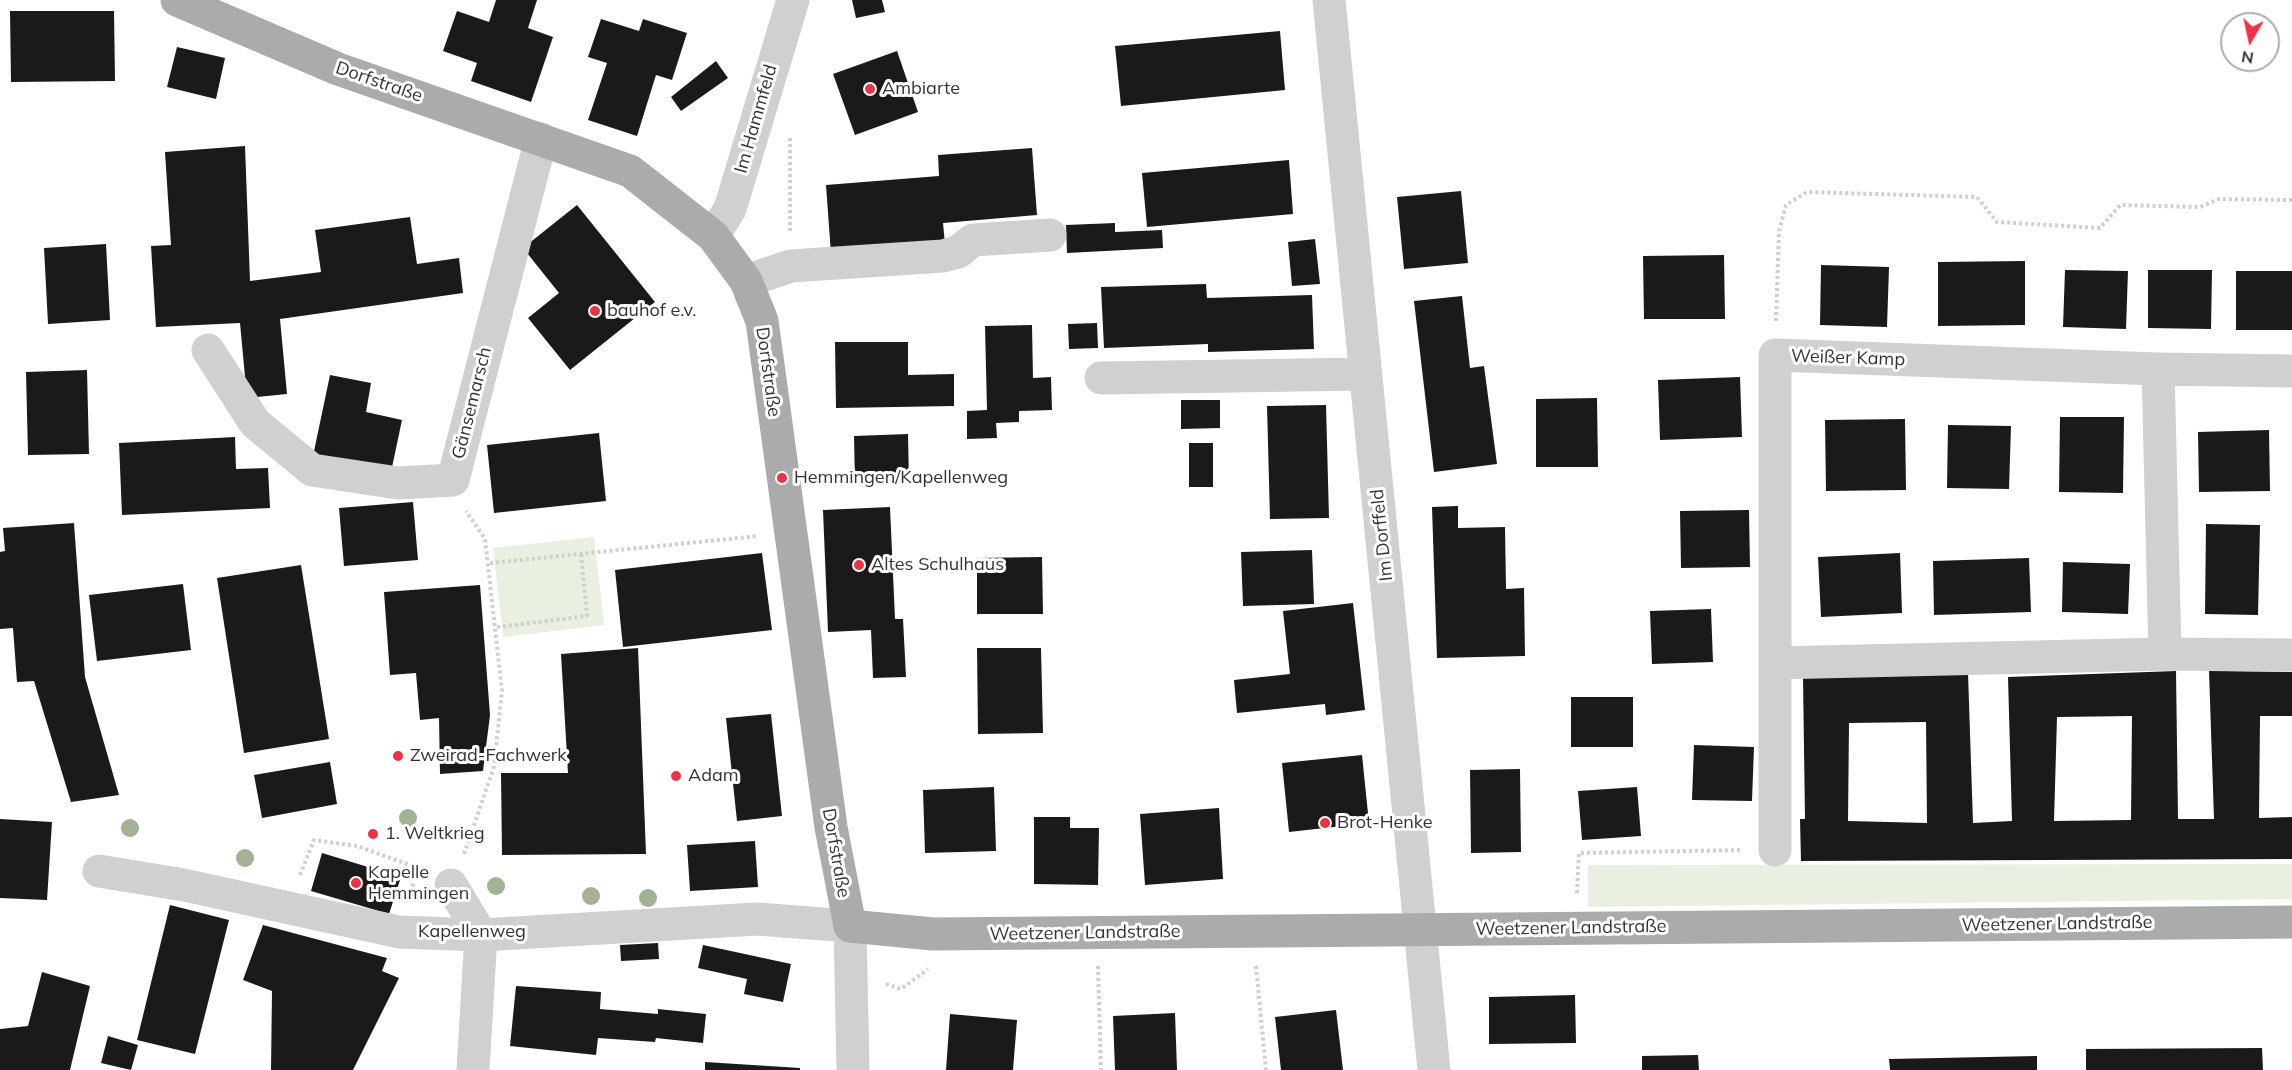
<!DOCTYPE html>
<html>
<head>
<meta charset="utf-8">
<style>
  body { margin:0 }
  #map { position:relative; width:2292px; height:1070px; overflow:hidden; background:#fff; font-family:Mulish,sans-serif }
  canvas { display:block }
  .north { position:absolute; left:2220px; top:12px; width:60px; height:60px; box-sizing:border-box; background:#fff; border:2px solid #adadad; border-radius:50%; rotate:189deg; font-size:16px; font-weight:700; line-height:24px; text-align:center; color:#333 }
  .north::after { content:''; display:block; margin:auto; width:21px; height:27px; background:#ef3045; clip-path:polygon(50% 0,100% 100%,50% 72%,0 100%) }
</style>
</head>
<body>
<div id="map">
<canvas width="2292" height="1070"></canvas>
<div class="north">N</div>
</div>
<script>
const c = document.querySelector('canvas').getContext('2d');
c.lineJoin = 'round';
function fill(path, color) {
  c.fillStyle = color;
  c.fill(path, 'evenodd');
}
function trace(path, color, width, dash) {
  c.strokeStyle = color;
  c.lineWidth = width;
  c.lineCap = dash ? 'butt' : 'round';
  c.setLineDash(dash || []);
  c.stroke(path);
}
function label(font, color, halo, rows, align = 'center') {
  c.font = font + ' Mulish,sans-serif';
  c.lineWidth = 6;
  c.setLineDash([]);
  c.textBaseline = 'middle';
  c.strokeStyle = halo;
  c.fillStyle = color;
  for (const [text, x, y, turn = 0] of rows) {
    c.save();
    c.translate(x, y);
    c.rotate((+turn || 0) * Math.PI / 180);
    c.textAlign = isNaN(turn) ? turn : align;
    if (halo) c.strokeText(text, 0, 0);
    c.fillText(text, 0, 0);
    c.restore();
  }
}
const green = new Path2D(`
  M594,537L604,625L503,637L493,548Z
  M2292,864V899L1588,907V865Z`);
const building = new Path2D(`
  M496,0H537L528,28L553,37L531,102L471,81L477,63L443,51L457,11L489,22Z
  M852,0H882L885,12L856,18Z
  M10,11H114L115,81L11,82Z
  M601,19L639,31L643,19L687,33L672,80L656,75L637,136L588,120L607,63L588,57Z
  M1280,31L1285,90L1121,106L1115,46Z
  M177,47L225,58L216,99L167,87Z
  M897,51L918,112L855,135L833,74Z
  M716,61L728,78L681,111L671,97Z
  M245,146L250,281L321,272L315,230L410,217L417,264L459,258L463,293L280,319L287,394L247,398L240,323L156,327L151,246L171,245L165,152Z
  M1032,148L1037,215L943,223L945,244L831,254L826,185L939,176L938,155Z
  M1289,160L1293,214L1147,227L1142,173Z
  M1461,191L1468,263L1404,269L1397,197Z
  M577,205L655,302L570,370L528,318L559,293L523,248Z
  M1115,223V232L1162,230L1163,248L1067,253L1066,225Z
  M1315,239L1320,284L1292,286L1288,242Z
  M106,244L110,320L48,324L44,248Z
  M1724,255L1725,319H1644L1643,256Z
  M2025,261V325L1938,326V262Z
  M1821,265L1889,267L1887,327L1820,325Z
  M2065,270L2128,271L2126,329L2063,327Z
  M2148,270H2212L2211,329L2148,328Z
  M2236,271H2292V330H2236Z
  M1206,284L1207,298L1312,295L1314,349L1208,352V344L1104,348L1101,287Z
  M1462,296L1470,368L1484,366L1497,464L1434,472L1414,301Z
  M1097,323L1098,348L1069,349L1068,324Z
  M1032,325L1033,378L1051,377L1052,410L1019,411V422L996,423L997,438L967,439V411L987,410L985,326Z
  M835,342H908V375L954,374V406L836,408Z
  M87,370L89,454L28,455L26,372Z
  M330,375L371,383L366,412L402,420L391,472L313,456Z
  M1740,377L1742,437L1660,440L1658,380Z
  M1597,398L1598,467H1536V399Z
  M1181,400H1220V428L1181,429Z
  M1326,405L1329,518L1270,519L1267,406Z
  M2060,417H2124L2123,493L2059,492Z
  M1905,419L1906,490L1826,491L1825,420Z
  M1948,425L2011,426L2009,489L1947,488Z
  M2269,430L2270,491L2199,492L2198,432Z
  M599,433L606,501L494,513L487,445Z
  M908,434L909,483L855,484L854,436Z
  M235,437L236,469L268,468L270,508L122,515L119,443Z
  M1189,443H1213V487H1189Z
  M413,502L418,560L344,566L339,508Z
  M1458,506V528L1505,527L1506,589L1524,588L1525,656L1437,658L1432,507Z
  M890,507L895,619H903L906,677L873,678L871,630L828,632L823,510Z
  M1749,510L1750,567L1681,568L1680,511Z
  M74,523L85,677L119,795L71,802L34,681L17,682L13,628L0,629V552L5,551L3,528Z
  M2206,524L2260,525L2258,615L2205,614Z
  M1312,550L1314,604L1243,606L1241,552Z
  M762,553L772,630L623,647L615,570Z
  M1900,553L1902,613L1821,617L1818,557Z
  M1042,557L1043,614H977V558Z
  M2029,558L2031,612L1934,615L1933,561Z
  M2063,562L2130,564L2128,614L2062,612Z
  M301,565L329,739L244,753L217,578Z
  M183,584L191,650L97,661L89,595Z
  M480,585L490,715L483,771L440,774L439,718L420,720L416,673L390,675L384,592Z
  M1353,603L1365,710L1326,715L1325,704L1237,713L1234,680L1290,674L1283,611Z
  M1711,609L1713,662L1652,664L1650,611Z
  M638,648L646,854L502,855L501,773H568L561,654Z
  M977,648H1041L1043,733L978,734Z
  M2176,671L2178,819H2214L2209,671L2292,672V716H2260L2259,818L2292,817V859L1801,861L1800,819H1805L1803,678L1968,673L1973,823L2012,821L2008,677ZM2132,716L2131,820L2054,821L2057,717ZM1926,722L1927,823L1848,821L1849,723Z
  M1571,697H1633V747H1571Z
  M771,714L782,816L737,821L726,718Z
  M1694,745L1754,747L1752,801L1692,800Z
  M1362,755L1369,823L1289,832L1282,763Z
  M330,762L337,804L262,818L254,775Z
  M1520,769L1521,852L1471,853L1470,770Z
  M994,787L996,851L925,853L923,790Z
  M1637,787L1641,836L1582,840L1578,791Z
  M1219,808L1223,879L1145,885L1140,814Z
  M1034,817H1070V828H1099L1098,885L1034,884Z
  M0,819L52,822L47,900L0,898Z
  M755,841L758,887L690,891L687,845Z
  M322,853L401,877L389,914L311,891Z
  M170,905L229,920L195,1054L137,1040Z
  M263,925L387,958L382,971L399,978L353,1070H271L272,991L243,980Z
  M658,943L659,959L621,961L620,945Z
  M703,945L791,964L783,1002L744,994L747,979L698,968Z
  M42,972L90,986L70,1070H0V1029L28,1026Z
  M516,986L601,992L600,1009L658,1014V1009L706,1014L703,1043L656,1038L655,1042L598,1038L596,1055L510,1046Z
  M1575,995L1576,1043L1489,1044V997Z
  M1336,1010L1343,1070H1281L1275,1017Z
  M1175,1013L1177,1070H1115L1113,1016Z
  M950,1014L1017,1020L1013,1070H946Z
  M108,1036L138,1045L131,1070L101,1063Z
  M2262,1048L2263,1070H2086V1049Z
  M1698,1055L1699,1070H1642V1056Z
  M2037,1056V1070H1890L1889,1059Z
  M705,1062L800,1068V1070H705Z`);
const path = new Path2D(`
  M790,138V232
  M1776,321L1779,231L1786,205L1807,192L1977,197L1997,222L2100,228L2120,205L2200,207L2219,199L2292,200
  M490,563L758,536
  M497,627L587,616L581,553
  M464,854L494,767L502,691L485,539L466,511
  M300,875L314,840L357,846L421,869
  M1577,893L1579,853L1741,850
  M409,898L414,882
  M1098,966L1101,1070
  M1256,966L1266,1070
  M886,984L901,989L928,969`);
const minor = new Path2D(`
  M1329,0L1434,1070
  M713,236L730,209L793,0
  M746,281L791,266L943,256L958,252L973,240L1050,235
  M208,350L255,423L312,470L398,483L453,480L541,139
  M2158,369L2165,654
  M2292,371L2158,369L1775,355V663L2165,654L2292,655
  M1101,378L1366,374
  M1775,850V663
  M99,871L184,885L399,932L481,935L757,919L850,926L853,1070
  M451,885L481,935L473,1070`);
const major = new Path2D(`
  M177,0L338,69L630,171L713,236L746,281L762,321L831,827L850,926L933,934L2292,922`);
const trees = [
  [408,818],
  [130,828],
  [245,858],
  [496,886],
  [591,896],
  [648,898]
];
const markers = [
  [870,89,6,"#ef3045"],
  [595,311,6,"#ef3045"],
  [782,478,6,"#ef3045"],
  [859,565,6,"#ef3045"],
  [398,756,6,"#ef3045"],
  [676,776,6,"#ef3045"],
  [1325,823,6,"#ef3045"],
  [373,834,6,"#ef3045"],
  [356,883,6,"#ef3045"]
];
const streetNames = [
  ["Dorfstraße",379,82,19],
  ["Im Hammfeld",756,119,-74],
  ["Weißer Kamp",1848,358,2],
  ["Dorfstraße",768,372,82],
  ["Gänsemarsch",472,403,-76],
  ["Im Dorffeld",1382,535,-96],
  ["Dorfstraße",836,853,80],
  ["Weetzener Landstraße",2057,924,-1],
  ["Weetzener Landstraße",1571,928,-1],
  ["Kapellenweg",472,932],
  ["Weetzener Landstraße",1085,933,-1]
];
const poiNames = [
  ["Ambiarte",882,89],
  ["bauhof e.v.",607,311],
  ["Hemmingen/Kapellenweg",794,478],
  ["Altes Schulhaus",871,565],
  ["Zweirad-Fachwerk",410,756],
  ["Adam",688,776],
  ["Brot-Henke",1337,823],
  ["1. Weltkrieg",385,834],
  ["Kapelle",368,873],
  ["Hemmingen",368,894]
];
fill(green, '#e9f0e1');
fill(building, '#1a1a1a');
trace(path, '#d0d0d0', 4, [3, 3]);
trace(minor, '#d0d0d0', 33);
trace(major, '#ababab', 33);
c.fillStyle = '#a3b194';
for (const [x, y] of trees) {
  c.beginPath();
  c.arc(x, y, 9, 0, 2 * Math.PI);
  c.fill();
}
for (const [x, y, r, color] of markers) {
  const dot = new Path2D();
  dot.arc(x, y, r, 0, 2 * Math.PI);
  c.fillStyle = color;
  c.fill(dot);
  trace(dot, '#fff', 2);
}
label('18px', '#333', '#fff', streetNames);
label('18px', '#333', '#fff', poiNames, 'left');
</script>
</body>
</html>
